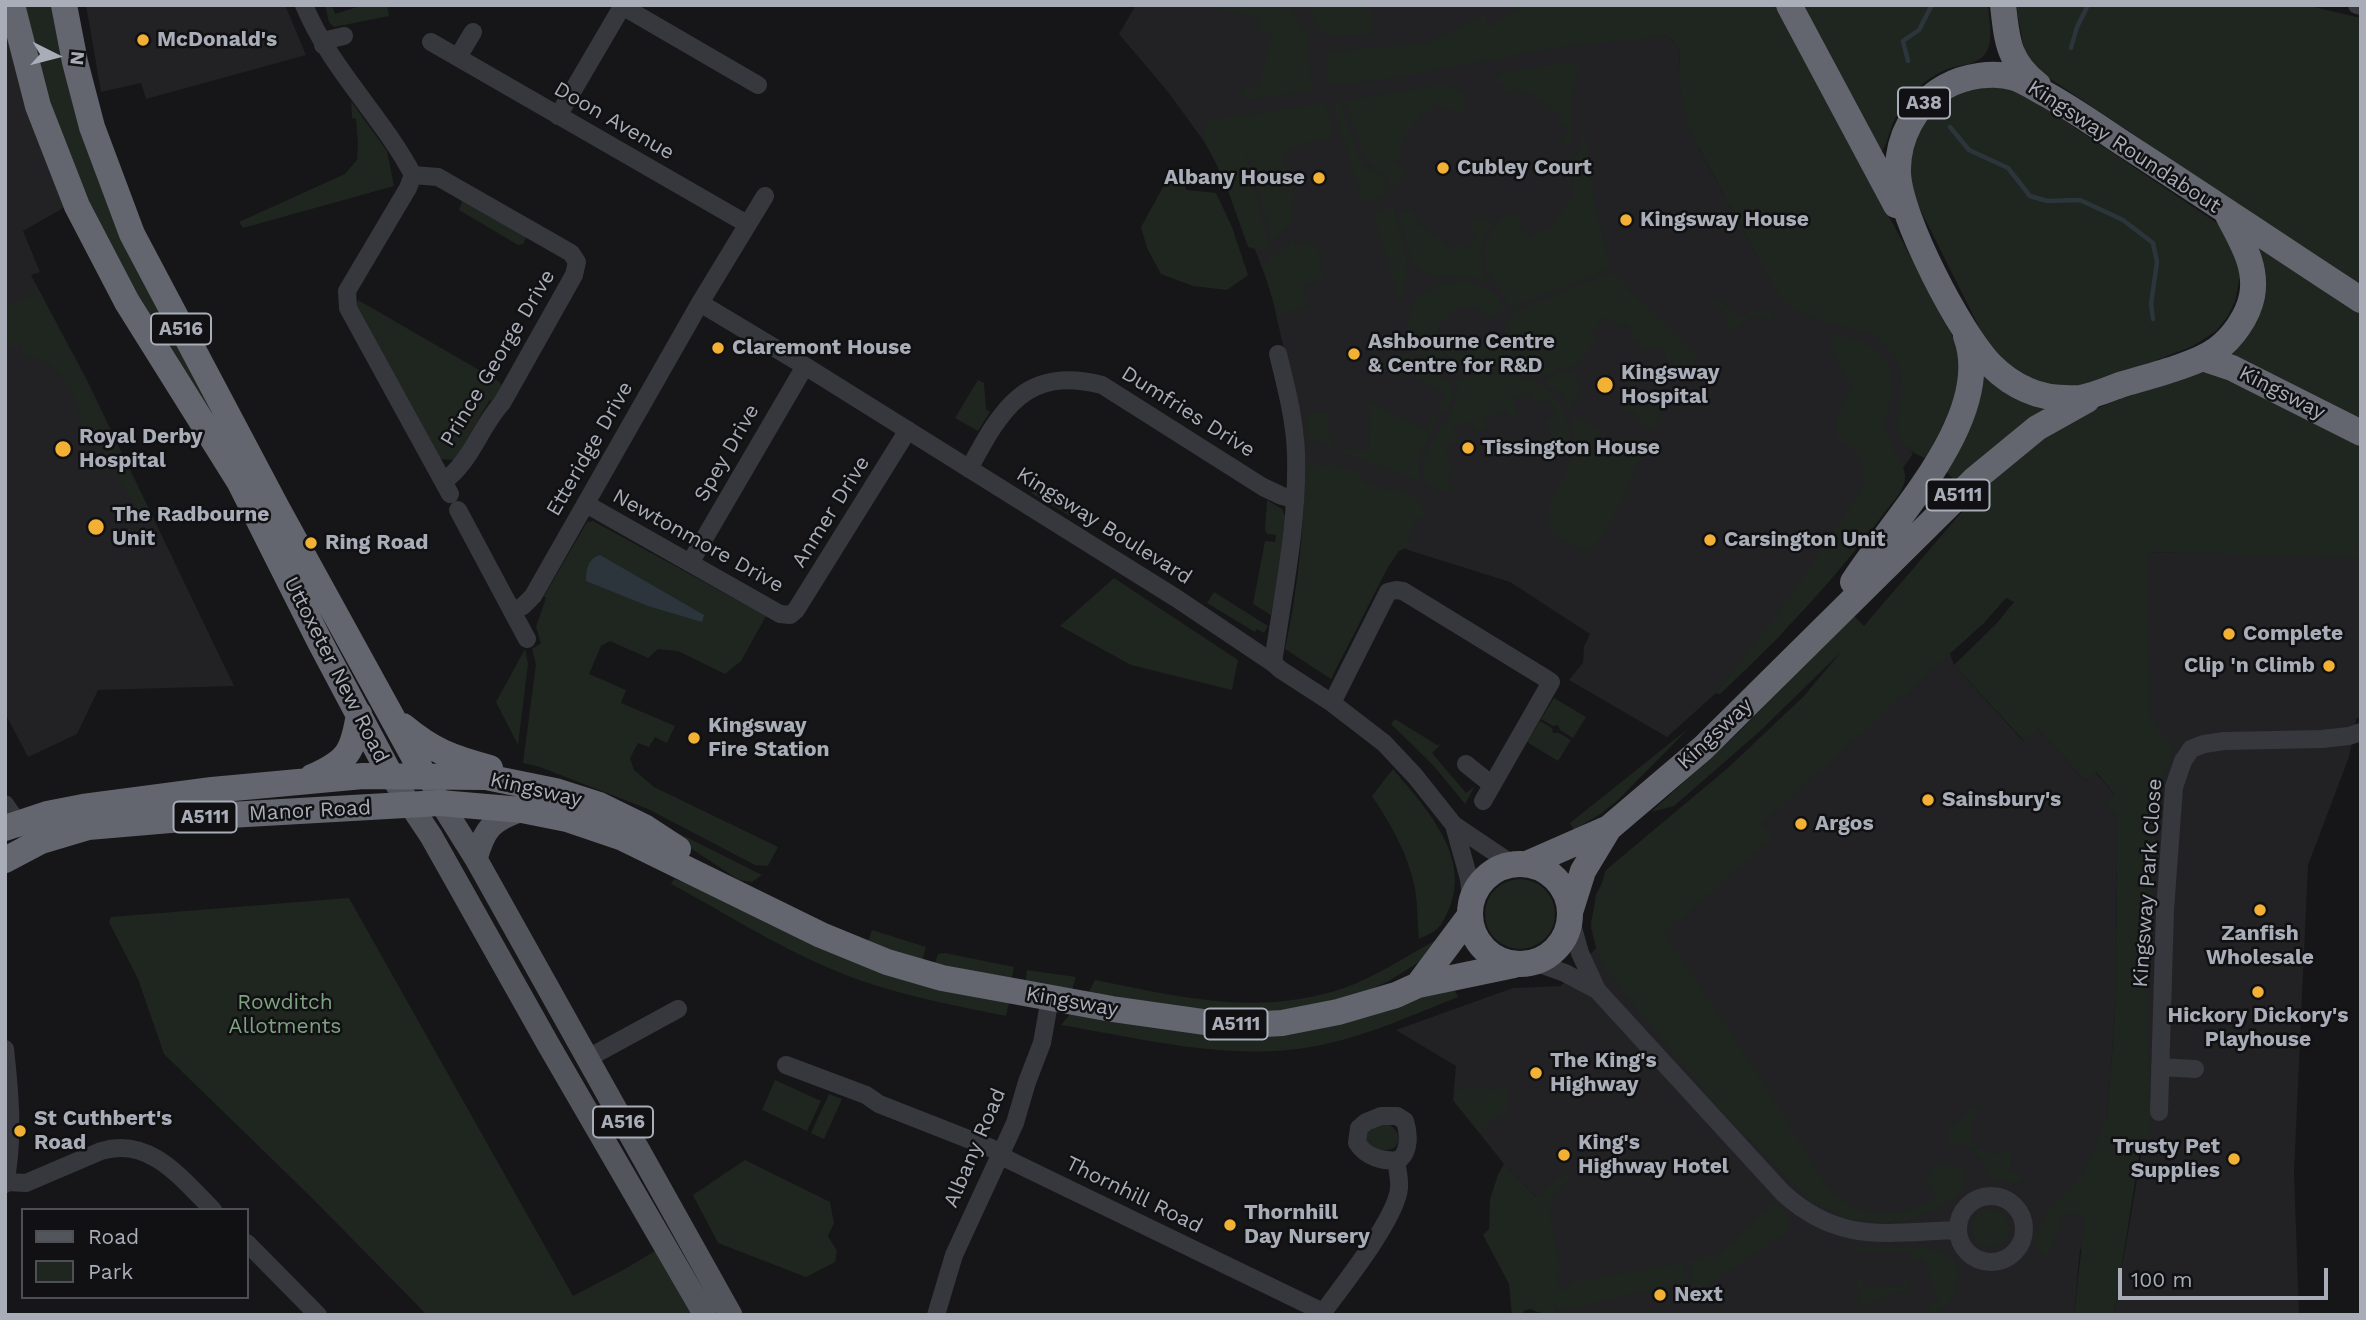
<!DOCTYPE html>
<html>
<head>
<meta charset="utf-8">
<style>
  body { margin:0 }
  #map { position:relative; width:2366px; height:1320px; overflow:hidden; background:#161618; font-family:"Work Sans",sans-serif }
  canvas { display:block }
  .frame { position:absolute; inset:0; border:7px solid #a8adb8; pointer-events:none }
  .legend { position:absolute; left:21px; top:1208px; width:228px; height:91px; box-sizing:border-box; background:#111113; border:2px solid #4d4f55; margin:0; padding:9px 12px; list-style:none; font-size:21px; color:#a8adb8 }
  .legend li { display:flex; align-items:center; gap:14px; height:35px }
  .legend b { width:35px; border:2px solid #4d4f55 }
  .north { position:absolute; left:21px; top:21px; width:70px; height:70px; -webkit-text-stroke:5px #111113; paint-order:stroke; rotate:96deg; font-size:19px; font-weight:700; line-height:28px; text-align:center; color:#a8adb8 }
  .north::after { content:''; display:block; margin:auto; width:24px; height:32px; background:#a8adb8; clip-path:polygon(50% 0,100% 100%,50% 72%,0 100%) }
  .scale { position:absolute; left:2118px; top:1268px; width:210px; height:32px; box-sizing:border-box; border:4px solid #a8adb8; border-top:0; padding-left:9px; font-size:21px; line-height:24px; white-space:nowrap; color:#a8adb8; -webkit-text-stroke:5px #111113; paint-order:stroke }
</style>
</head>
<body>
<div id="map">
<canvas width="2366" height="1320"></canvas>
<div class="frame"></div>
<ul class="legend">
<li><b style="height:9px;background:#53555c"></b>Road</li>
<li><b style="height:19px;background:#1e261f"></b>Park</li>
</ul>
<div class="north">N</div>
<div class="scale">100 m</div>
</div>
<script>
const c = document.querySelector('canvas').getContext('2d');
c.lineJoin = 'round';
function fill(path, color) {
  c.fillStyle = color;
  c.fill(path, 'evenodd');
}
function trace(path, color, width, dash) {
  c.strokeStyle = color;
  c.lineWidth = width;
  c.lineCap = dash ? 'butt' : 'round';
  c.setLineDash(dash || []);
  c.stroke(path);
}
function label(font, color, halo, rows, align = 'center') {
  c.font = font + ' "Work Sans",sans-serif';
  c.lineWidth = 5;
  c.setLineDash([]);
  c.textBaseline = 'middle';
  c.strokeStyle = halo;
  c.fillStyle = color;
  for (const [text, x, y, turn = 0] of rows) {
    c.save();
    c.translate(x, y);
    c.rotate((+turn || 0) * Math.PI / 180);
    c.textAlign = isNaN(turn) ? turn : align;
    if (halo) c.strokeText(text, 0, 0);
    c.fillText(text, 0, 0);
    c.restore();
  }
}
const built = new Path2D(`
  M86,5H285L306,55L146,99L141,83L101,92Z
  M1136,5H1643L1666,36L1677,44L1680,56L1678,79L1699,149L1770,279L1902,344L1905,443L1913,454L1903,468L1905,480L1898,495L1872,529L1778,638L1720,694L1716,693L1667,737L1569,680L1583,663L1584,647L1590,634L1510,582L1408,550L1301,490L1304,435L1270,289L1234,194L1203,140L1168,92L1119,34Z
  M5,6L65,207L23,231L40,272L31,275L87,380L234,686L98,690L77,734L28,757L5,713Z
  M2148,552L2361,556V717L2356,719L2349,757L2308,865L2294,1172L2299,1315H2114L2149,1108L2144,947Z
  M1948,648L1954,665L2023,741L2038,729L2085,781L2095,772L2115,795L2106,803L2117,817L2116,1000L2107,1118L2099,1217L2080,1250L2074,1315H1557L1540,1201L1504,1164L1453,1100L1456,1066L1396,1030L1513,988L1561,986L1596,948L1591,928L1596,894L1609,872Z`);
const green = new Path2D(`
  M20,5H56L222,428L139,304L52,125Z
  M325,5H332L335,14L363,5H387L389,16L334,27L329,22Z
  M1201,5H1265L1274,9H1292L1307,37L1312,84L1311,89L1306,92L1245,100L1242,92L1243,87L1258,90L1272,34L1258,31L1259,18Z
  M1303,5H1369L1375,34L1322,35L1307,7Z
  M1527,5H1774L1949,327L1962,358L1960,390L1930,460C1868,439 1919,396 1894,356C1867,313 1813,336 1779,296L1691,134L1678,79L1680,56L1677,44L1666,36L1554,48L1389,79L1346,84H1332L1327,80V56L1334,51L1427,43L1486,14L1488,28Z
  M1803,5H1988C1989,19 1993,36 1988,49C1981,66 1960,64 1945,70C1934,75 1922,83 1914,92C1904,102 1895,116 1891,129C1887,139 1887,145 1880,154Z
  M2016,5H2305L2361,18V286L2037,70L2025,55Z
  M1574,61L1579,68L1571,102L1572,140L1568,145L1558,146L1569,130L1559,122L1562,116L1526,91L1523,94L1513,88L1508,96L1503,93L1506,87L1496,80L1501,73Z
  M1446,83L1464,94L1466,112L1462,114L1454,108L1450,113L1437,103L1430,114L1424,110L1398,148L1403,151L1395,162L1406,170L1393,190C1385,170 1358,162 1359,139H1357L1346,100Z
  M1990,87L2010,88L2029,97L2220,225L2234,244L2240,276L2235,301L2228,316L2216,331L2193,346L2090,386L2056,389L2024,378L1995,355L1981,331L1913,195L1908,165L1920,128L1939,105L1964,92Z
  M351,101L387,151L394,186L243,228L239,222L345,174L357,160L358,143L356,119L352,118Z
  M1340,101L1357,153L1363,163L1362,165L1383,178L1389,195L1363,203L1333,105V102Z
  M1325,103L1334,135L1282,152L1296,202L1290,203L1292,220L1272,243L1250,157L1245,154L1269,246L1262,251L1248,247L1227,188L1203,135L1205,124L1211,120Z
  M1582,131L1585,133L1596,210L1611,268H1605L1601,273L1510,308C1501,286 1478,271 1485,245C1488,235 1496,229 1499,219L1512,212L1522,220L1518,226L1535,238L1542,227L1549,231L1575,192L1570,188L1575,181L1561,170L1579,152Z
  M1173,169L1187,190L1216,193L1232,227L1248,275L1227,290L1193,286L1161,274L1147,248L1141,227Z
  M463,199L527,236L523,244L518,245L459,210Z
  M1393,207C1404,248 1414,262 1401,305L1373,213Z
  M1408,209L1417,216L1414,221L1452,248L1456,243L1466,249L1476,235L1470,229L1478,218L1494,220L1481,244H1478V249L1481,250L1483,270L1488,282L1468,277H1435L1421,270L1411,257L1398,212Z
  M1293,239L1295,246L1308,244V239C1321,246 1321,264 1324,278L1303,285L1309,306L1278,316L1263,269L1268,261Z
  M2257,243L2361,309V421L2224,355Z
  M1611,273H1616L1626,287L1697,355L1686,383L1675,376L1680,368L1665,359L1666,350L1647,347L1644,350L1637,345L1639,341L1634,339L1628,322L1619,327L1603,317L1592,334L1597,338L1577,367C1559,365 1556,374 1541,376C1532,378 1523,372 1514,371C1487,368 1450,376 1441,341L1458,334L1471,344C1493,348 1508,334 1511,313L1602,276L1608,277Z
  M1463,281C1484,284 1497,291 1505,310L1489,317C1471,293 1440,315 1435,338L1412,347C1397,307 1424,283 1463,281Z
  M40,292L153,517L145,520L102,451C94,444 85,436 81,426C78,417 79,407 75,399C66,377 48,356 23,356L21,345L5,348V304L10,306Z
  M1716,296L1739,318L1757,310L1759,313L1768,307L1775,320C1753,313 1749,318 1732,332L1724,324L1729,318L1711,301Z
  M358,300L498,381L503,386L497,399L489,401L455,460L440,459L356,307Z
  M1838,335C1864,340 1892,353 1893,384C1893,396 1888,408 1886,420C1882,444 1908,462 1905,480C1903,493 1889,506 1882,516C1834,580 1778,640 1720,694L1716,693C1770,627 1818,558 1863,486C1864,476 1863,461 1856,453C1845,442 1833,442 1836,423C1838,410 1847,398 1852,386C1845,374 1827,349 1833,336Z
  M1436,342L1450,363L1469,372C1445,378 1427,372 1413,351Z
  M1404,354L1411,355L1429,372L1449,381L1454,395L1446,413L1437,410L1446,394C1437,389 1428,385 1420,380C1410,372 1409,362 1394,361L1392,358Z
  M1981,369L2052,407L1960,480L1953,479L1946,471Z
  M1564,370L1576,372V378L1581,386L1569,412L1561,392L1558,393L1544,381Z
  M2216,370L2361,445V558L2148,552L2149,715L2174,747L2157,796L2147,1018L2151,1127L2149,1150L2140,1151L2114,1315H2074L2085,1216L2064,1214L2047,1258L2033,1245L2050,1208L2079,1178L2087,1165L2107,1118L2116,1000L2117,817L2105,803L2115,795L2096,772L2085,781L2038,729L2024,741L1954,665L1997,623L2014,602L2006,598L1984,623L1761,824L1773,838L1664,933L1754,1068L1828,1188L1850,1206L1871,1213L1904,1212L1936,1199L1927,1179L1931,1171L1943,1163L1960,1168L1966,1174L1963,1190L1953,1199L1933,1211L1904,1221L1883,1222L1847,1219L1812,1202L1725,1115L1605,970L1596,945L1591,922L1596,900L1606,870L1729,767L1804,696L1841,652L1759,732L1674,806L1651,812L1738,733L1854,616L1864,626L1990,479L2046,433L2078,416L2183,374Z
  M1480,374C1519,375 1555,376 1567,422C1571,435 1570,446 1561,457L1545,421L1557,416L1549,399L1535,404L1529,391L1513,399L1518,413L1510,417L1506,410L1484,420L1487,428L1476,433L1470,421L1453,429L1458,440L1445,447L1453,470L1447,478L1452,488L1450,493L1427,485C1426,478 1422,470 1423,463C1427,432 1466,414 1455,379Z
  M978,380L984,383L986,409L990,412L978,431L955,418Z
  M1369,401L1426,430L1435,415L1438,417L1418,460L1420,482L1336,449L1370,450Z
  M1642,401V404L1646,407L1654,406L1657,401L1662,406L1656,428L1651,431L1646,429L1634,412L1622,410L1627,403Z
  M1315,412H1323L1327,416V433L1333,437L1332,447L1308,437C1305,428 1305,416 1315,412Z
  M1572,415L1574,419L1577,418L1596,430L1600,429L1602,437L1588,448L1578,447L1575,442L1571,416Z
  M1618,438C1626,442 1634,437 1642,441L1644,446C1636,470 1610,537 1589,550L1577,548L1550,532V502L1567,472L1573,453L1575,451L1589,452L1601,441Z
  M1312,463L1325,467L1329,463L1361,474L1365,483L1385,490L1395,488L1416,497L1425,513L1423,518L1416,520L1406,548L1399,551L1388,567L1331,679L1285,649C1298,589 1304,528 1305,467Z
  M1038,482L1076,506L1070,516L1031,493Z
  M1267,500L1282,509L1285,516L1280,566L1271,615L1253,604L1265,541L1275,542L1276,535L1267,534L1265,531Z
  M593,521L766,616L741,661L725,674L678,651L658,649L648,658L610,641L601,646L589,674L626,690L621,703L675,726L667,743L655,737L649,747L638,743L630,758L634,770L654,787L778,847L768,866L755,865L648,809L540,767L523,763L536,664L532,649L541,643L536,627L546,598L544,596L587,522Z
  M1114,578L1238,660L1232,690L1131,665L1060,626Z
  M1214,592L1268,626L1264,633L1257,629L1255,632L1207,603Z
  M525,649L528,664L518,745L496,702Z
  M1554,698L1586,717L1573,738L1560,730L1558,725L1553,726L1541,719Z
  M1395,719L1437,745L1441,744L1432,753L1466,793L1475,786L1465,804L1433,765L1391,724Z
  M1540,721L1552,728L1553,733H1559L1571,740L1558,761L1527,742Z
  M1689,728L1618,800L1602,813L1574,830L1570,823Z
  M1393,769C1424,806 1472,856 1449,909C1446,915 1443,923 1438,928C1433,933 1425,936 1419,939C1417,921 1418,902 1414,884C1407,852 1390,823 1372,796Z
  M634,811L762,875L752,882L739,880Z
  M674,879L712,891L1009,1003L1006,1016C947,1004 887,993 831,969C776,946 724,912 671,884Z
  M1485 914a35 35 0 1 1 70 0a35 35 0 1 1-70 0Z
  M349,898L573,1296L625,1269L660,1248L697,1315H427L313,1199L164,1054L138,979L109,922L111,917Z
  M872,930L926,947L922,961L868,942Z
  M1434,941L1439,944L1419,962L1389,981L1331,1006L1264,1017L1088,994L1095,980C1180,997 1259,1017 1344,988C1375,977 1405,957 1434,941Z
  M945,953L1014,967L1012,977L1008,980L935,963L938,954Z
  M1027,970L1076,977L1072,990L1025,984Z
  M1453,986L1458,997C1412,1015 1365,1037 1316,1046C1232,1062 1144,1039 1061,1025L1070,1014L1265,1036C1331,1031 1391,1007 1453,986Z
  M775,1080L821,1101L807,1131L762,1110Z
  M1458,1088L1507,1089L1508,1108L1480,1133L1453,1100Z
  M829,1094L842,1099L824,1139L811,1133Z
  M1979,1102L1975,1122H1971C1970,1152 1985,1157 2011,1151L2010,1173L2019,1174L2024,1181L2016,1183L1991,1178C1981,1153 1974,1147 1948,1142V1130Z
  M1386,1123C1400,1128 1405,1148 1387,1150C1379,1151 1371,1146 1365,1143L1367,1131Z
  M745,1160L830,1202L834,1223L828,1236L837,1251L835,1262L806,1277L718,1243L693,1195Z
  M1504,1164L1536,1197L1563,1175L1569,1176L1563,1187L1547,1200L1548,1202H1554L1555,1207L1549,1212L1559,1263L1560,1271L1557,1275L1560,1291L1569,1287L1571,1282L1684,1263L1689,1282L1567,1309H1556L1557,1315H1542L1540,1311V1313L1530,1309L1524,1311L1522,1315H1512L1509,1284L1483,1235L1489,1229L1490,1199L1498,1175Z
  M1774,1203L1782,1209L1790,1230L1709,1284L1698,1299L1689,1261L1719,1254Z
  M1971 1228a19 19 0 1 1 38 0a19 19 0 1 1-38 0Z
  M1855,1246C1866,1247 1877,1248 1888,1248C1916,1247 1969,1242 1957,1288C1953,1301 1945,1309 1932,1314L1928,1304L1939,1300L1923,1258L1914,1261L1912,1251L1852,1252Z
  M1904,1276H1907L1913,1297L1911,1298L1907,1289L1858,1307L1857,1300L1860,1298L1857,1286L1853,1285L1855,1280L1862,1277L1864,1289L1903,1286Z`);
const water = new Path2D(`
  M600,555L704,615L702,622L648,606L586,581C586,569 588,559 600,555Z`);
const stream = new Path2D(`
  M2071,48L2077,27L2088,5
  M1908,61L1903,41L1919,30L1932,5
  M1950,127L1969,150L2008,168L2030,196L2047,201L2080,200L2123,220L2153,243L2157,262L2151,304L2153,319`);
const minor = new Path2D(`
  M304,5C330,68 382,116 413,175
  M2357,5L2361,6
  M622,6L758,85
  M431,42L747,224
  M323,45L331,39L344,36
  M458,57L473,32
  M558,116L623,5
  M413,175L438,177L571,253L577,262L574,275L502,403C480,427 471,462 444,481
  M413,175L408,188L347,291L348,308L450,494
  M700,303L805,366L1176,598L1273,663L1281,670L1332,703L1384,743L1415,776L1454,825L1512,864
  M969,469C1001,410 1025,365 1102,385L1263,487L1282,496L1295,499
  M586,504L780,614L790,615L796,610L908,430
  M458,510L527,639
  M690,563L805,366
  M513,611L523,606L533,596L700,303L765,196
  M1273,663C1283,592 1298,526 1296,454C1295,420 1286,387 1278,354
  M1332,703L1388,592L1396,590L1403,591L1545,678L1551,682L1483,801
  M1466,764L1492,785
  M5,804L23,830
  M1454,825L1469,879L1471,898
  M1571,921L1580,953L1597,990
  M1537,963L1565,973L1597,990L1783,1193C1840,1245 1888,1232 1958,1230
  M5,1049C10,1094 14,1139 5,1184
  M588,1058L678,1009
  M786,1065L866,1095L879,1104L991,1148L1009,1160L1323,1312
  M2160,1067L2195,1069
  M2159,1112L2165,910L2174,787L2183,761L2191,749L2204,744L2224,741L2322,739L2349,736L2361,732
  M1381,1116H1397L1405,1121C1409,1134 1410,1151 1399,1160C1383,1162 1366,1157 1357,1143L1359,1128L1366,1122Z
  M6,1182L26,1183L101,1151C150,1136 182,1179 213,1210
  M1958 1229a33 33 0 1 1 66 0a33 33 0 1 1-66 0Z
  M247,1243L318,1315
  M936,1315L954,1255L1015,1123L1027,1082L1042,1043L1050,998
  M1321,1315C1340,1289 1397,1218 1399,1188C1400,1179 1397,1169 1396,1160`);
const major = new Path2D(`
  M391,776L431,836L548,1044L705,1315
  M434,792L476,859L731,1315
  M476,859C485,828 491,821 522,810`);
const highway = new Path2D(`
  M12,5L38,106L77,206L127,302L239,481L320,642L391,776
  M64,5L75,62L92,127L132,234L277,508L425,777
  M1789,5L1896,205
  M2003,5C2007,41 2008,61 2038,85
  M2226,211C2239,238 2258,264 2252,296C2248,316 2233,338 2216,350C2196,365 2146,377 2120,385C2107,390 2093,396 2080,398C2061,399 2044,398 2027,390C2013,384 2002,376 1992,366C1960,334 1900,218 1898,173C1897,138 1915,104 1945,87C1964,76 1994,71 2015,78C2024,81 2033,87 2042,92C2070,107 2097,126 2124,144C2203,195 2281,248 2361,300
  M2202,358L2232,368L2361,433
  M1853,582C1893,519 1996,417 1966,336
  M403,726C433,751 452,758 490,768
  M312,777C348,761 353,752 359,714
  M5,828L47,814L83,807L212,790L363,776L486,777L555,791L599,805L646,828L678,849
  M5,860L41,841L88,827L229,815L440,803L522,810L567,819L623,838L821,935L887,962L942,978L1112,1009L1211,1023L1248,1025L1282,1023L1338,1012L1396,995L1418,985L1514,965
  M1470 914a50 50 0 1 1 100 0a50 50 0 1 1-100 0Z
  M1527,864L1609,828
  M1571,909L1583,871L1609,828L1703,748L1975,479L2037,428L2087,400
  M1418,985L1468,918`);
const markers = [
  [143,40,7,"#f2b134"],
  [1443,168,7,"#f2b134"],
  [1319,178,7,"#f2b134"],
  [1626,220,7,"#f2b134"],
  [718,348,7,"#f2b134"],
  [1354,354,7,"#f2b134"],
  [1605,385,9,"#f2b134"],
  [1468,448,7,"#f2b134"],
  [63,449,9,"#f2b134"],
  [96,527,9,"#f2b134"],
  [1710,540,7,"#f2b134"],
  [311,543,7,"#f2b134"],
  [2229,634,7,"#f2b134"],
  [2329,666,7,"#f2b134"],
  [694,738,7,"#f2b134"],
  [1928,800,7,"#f2b134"],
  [1801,824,7,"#f2b134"],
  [2260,910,7,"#f2b134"],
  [2258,992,7,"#f2b134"],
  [1536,1073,7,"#f2b134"],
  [20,1131,7,"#f2b134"],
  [1564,1155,7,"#f2b134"],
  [2234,1159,7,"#f2b134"],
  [1230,1225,7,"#f2b134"],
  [1660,1295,7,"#f2b134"]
];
const shields = [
  [1924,103,52],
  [181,329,60],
  [1958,495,63],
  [205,817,63],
  [1236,1024,63],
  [623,1122,60]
];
const shieldNames = [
  ["A38",1924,103],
  ["A516",181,329],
  ["A5111",1958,495],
  ["A5111",205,817],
  ["A5111",1236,1024],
  ["A516",623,1122]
];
const poiNames = [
  ["McDonald's",157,40],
  ["Cubley Court",1457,168],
  ["Albany House",1305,178,"right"],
  ["Kingsway House",1640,220],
  ["Ashbourne Centre",1368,342],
  ["& Centre for R&D",1368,366],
  ["Claremont House",732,348],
  ["Kingsway",1621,373],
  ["Hospital",1621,397],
  ["Royal Derby",79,437],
  ["Hospital",79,461],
  ["Tissington House",1482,448],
  ["The Radbourne",112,515],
  ["Unit",112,539],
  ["Carsington Unit",1724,540],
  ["Ring Road",325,543],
  ["Complete",2243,634],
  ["Clip 'n Climb",2315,666,"right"],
  ["Kingsway",708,726],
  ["Fire Station",708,750],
  ["Sainsbury's",1942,800],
  ["Argos",1815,824],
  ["Zanfish",2260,934,"center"],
  ["Wholesale",2260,958,"center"],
  ["Hickory Dickory's",2258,1016,"center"],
  ["Playhouse",2258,1040,"center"],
  ["The King's",1550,1061],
  ["Highway",1550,1085],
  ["St Cuthbert's",34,1119],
  ["Road",34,1143],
  ["King's",1578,1143],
  ["Highway Hotel",1578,1167],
  ["Trusty Pet",2220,1147,"right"],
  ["Supplies",2220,1171,"right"],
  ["Thornhill",1244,1213],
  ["Day Nursery",1244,1237],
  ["Next",1674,1295]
];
const streetNames = [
  ["Doon Avenue",614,121,30],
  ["Kingsway Roundabout",2124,147,33],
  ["Prince George Drive",498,358,-59],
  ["Kingsway",2282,393,27],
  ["Dumfries Drive",1188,412,32],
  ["Etteridge Drive",590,449,-60],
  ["Spey Drive",727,453,-60],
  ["Anmer Drive",831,512,-58],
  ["Kingsway Boulevard",1104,526,32],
  ["Newtonmore Drive",698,541,29],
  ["Uttoxeter New Road",336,670,63],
  ["Kingsway",1715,734,-43],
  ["Kingsway",536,790,13],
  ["Manor Road",310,811,-3],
  ["Kingsway Park Close",2148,883,-86],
  ["Kingsway",1072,1002,10],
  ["Albany Road",975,1148,-67],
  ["Thornhill Road",1134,1195,26]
];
const parkNames = [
  ["Rowditch",285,1003],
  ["Allotments",285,1027]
];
fill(built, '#222225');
fill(green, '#1e261f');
fill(water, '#2c353c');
trace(stream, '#2c353c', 4.5);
trace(minor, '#37383d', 18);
trace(major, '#53555c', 23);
trace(highway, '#63666e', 26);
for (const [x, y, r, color] of markers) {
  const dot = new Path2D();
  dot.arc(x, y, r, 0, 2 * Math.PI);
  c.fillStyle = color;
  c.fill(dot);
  trace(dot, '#111113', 2.5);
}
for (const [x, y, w] of shields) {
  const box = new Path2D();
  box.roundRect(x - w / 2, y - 15.5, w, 31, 5);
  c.fillStyle = '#111113';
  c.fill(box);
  trace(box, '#a8adb8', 2);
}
label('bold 19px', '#a8adb8', null, shieldNames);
label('bold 21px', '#a8adb8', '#111113', poiNames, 'left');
label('21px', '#a8adb8', '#111113', streetNames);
label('21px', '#7fa381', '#111113', parkNames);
</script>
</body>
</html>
